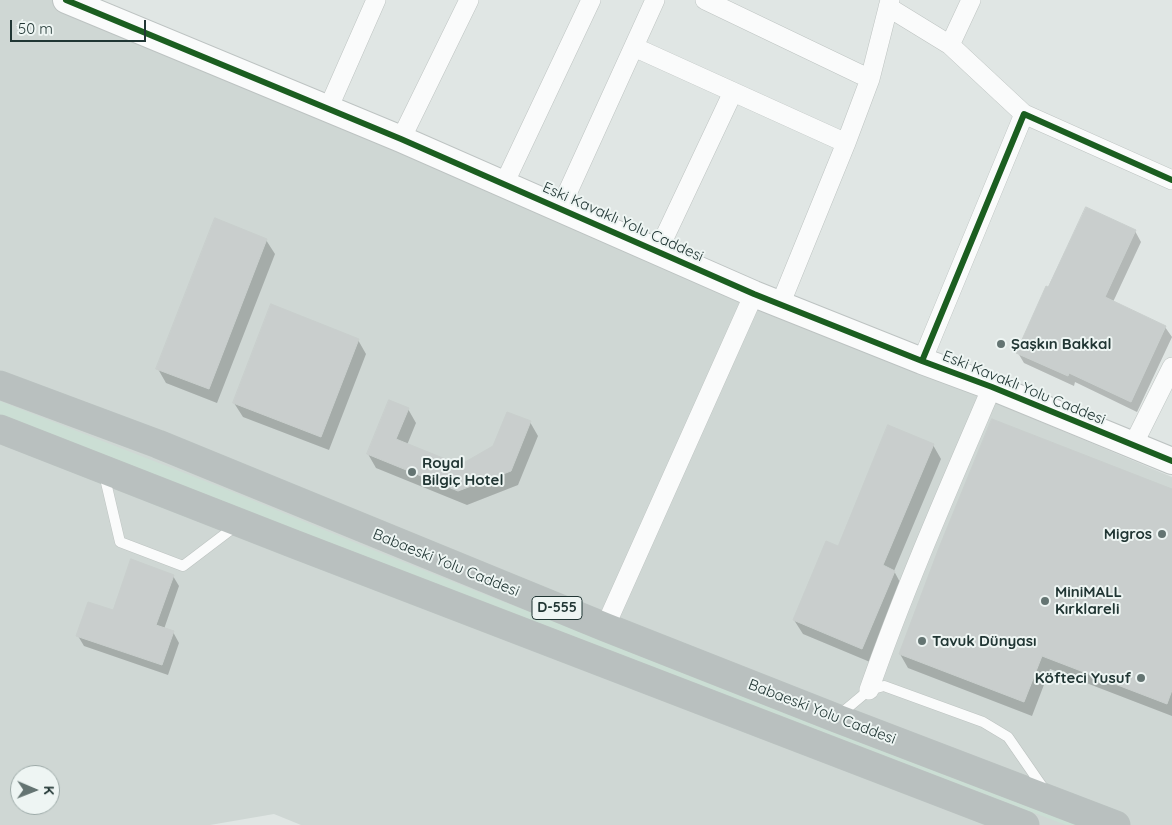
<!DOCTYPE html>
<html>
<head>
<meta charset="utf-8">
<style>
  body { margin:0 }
  #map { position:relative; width:1172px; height:825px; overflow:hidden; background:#e0e6e4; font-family:Quicksand,sans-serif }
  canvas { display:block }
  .north { position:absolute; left:10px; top:765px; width:50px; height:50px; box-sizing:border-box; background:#eef5f3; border:1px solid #9ca9a7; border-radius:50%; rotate:91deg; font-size:14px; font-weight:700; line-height:20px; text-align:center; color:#213634 }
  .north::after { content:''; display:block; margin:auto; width:18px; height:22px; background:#647472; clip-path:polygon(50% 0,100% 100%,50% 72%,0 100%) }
  .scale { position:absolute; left:10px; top:20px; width:136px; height:22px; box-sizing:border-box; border:2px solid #213634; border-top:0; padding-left:6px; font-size:15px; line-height:18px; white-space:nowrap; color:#213634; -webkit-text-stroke:4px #eef5f3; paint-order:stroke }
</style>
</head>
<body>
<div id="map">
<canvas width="1172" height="825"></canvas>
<div class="north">K</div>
<div class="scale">50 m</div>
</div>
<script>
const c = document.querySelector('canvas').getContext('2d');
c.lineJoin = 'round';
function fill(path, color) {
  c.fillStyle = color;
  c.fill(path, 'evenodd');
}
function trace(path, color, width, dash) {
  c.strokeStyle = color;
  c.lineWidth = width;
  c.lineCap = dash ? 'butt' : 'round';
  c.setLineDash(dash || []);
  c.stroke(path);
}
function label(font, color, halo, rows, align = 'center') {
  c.font = font + ' Quicksand,sans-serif';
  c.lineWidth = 4;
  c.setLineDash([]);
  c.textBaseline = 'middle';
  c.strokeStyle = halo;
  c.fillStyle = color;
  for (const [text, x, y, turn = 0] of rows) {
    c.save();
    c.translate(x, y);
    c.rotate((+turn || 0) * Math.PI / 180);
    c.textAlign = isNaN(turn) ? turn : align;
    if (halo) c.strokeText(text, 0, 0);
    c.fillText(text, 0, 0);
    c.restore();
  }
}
const built = new Path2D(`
  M0,0H52L262,82L560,209L977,395L1172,477V825H301L274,814L210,825H0ZM20,775H50V805H20Z`);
const green = new Path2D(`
  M0,401L228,490L361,545L496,599L917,759L1094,825H1066L605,651L0,415Z`);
const shadow = new Path2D(`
  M1135,231L1141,242L1113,302L1165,327L1172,337L1137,412L1075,382L1074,386L1024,363L1018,353L1049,289Z
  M266,240L275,254L217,403L166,383L158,369Z
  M358,340L366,354L329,450L243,417L234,403Z
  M408,409L416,423L407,445L460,466L494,447L530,422L538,436L518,485L467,505L376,468L368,454Z
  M933,445L941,459L894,571L902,586L870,662L803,634L794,620L838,548Z
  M1172,490V716L1050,669L1032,716L908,668L900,654Z
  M173,576L179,586L164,629L173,632L179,643L168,675L84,646L78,636L113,612Z`);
const building = new Path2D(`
  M1086,207L1136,230L1105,297L1166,326L1131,402L1069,373L1068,376L1016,353L1046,286L1048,287Z
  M215,218L267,239L209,389L156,369Z
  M271,304L359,339L321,437L233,403Z
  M389,400L409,408L396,439L460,465L493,446L507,412L531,421L511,471L458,491L367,454Z
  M992,419L1172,489V690L1167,704L1042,656L1024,702L899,654L939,548Z
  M888,425L934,444L883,565L895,571L862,649L793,620L826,541L838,546Z
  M131,559L174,575L156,625L174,631L162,665L76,636L88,602L113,610Z`);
const lane = new Path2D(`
  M104,474L120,542L183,566L237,525
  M838,716L869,690L884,686L983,722L1008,737L1046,792`);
const street = new Path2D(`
  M705,0L870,79
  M888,7L950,45L971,0
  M950,45L1024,114
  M634,47L846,143
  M328,109L376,0
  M401,139L469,0
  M504,184L591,0
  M560,209L655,0
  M658,251L733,92
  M780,305L846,143L870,79L890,0
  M922,361L1024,114L1172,180
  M1133,445L1172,367
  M605,627L754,294
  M869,690C905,587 949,487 992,387`);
const secondary = new Path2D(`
  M66,0L401,139L754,294L922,361L992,387L1172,461`);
const highway = new Path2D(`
  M0,385L158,444L605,627L836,718L1116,825
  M0,429L294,544L1025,825`);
const cycleway = new Path2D(`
  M66,0L401,139L754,294L922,361L992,387L1172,461
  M922,361L1024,114L1172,180`);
const markers = [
  [1001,344,5,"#647472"],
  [412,472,5,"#647472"],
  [1162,534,5,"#647472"],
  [1045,601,5,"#647472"],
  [922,641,5,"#647472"],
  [1141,678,5,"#647472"]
];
const shields = [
  [557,608,50]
];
const shieldNames = [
  ["D-555",557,608]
];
const streetNames = [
  ["Eski Kavaklı Yolu Caddesi",623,222,24],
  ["Eski Kavaklı Yolu Caddesi",1024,388,22],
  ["Babaeski Yolu Caddesi",446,563,22],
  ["Babaeski Yolu Caddesi",822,712,21]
];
const poiNames = [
  ["Şaşkın Bakkal",1011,344],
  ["Royal",422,463],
  ["Bilgiç Hotel",422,480],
  ["Migros",1152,534,"right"],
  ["MiniMALL",1055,592],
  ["Kırklareli",1055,609],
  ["Tavuk Dünyası",932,641],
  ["Köfteci Yusuf",1131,678,"right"]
];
fill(built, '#cfd7d4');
fill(green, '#cbded4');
fill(shadow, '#0003');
fill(building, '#c9cecd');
trace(building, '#c9cfcd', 1);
trace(lane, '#bdc3c1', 11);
trace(street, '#bdc3c1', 20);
trace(secondary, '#bdc3c2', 28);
trace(highway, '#bbc3c1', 29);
trace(lane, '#fafbfb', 10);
trace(street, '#fafbfb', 19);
trace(secondary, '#fafbfb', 26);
trace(highway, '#b9c0bf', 28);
trace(cycleway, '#1b5e20', 6);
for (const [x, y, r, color] of markers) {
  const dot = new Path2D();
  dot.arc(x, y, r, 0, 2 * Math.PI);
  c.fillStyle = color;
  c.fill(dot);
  trace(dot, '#eef5f3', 2);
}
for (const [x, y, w] of shields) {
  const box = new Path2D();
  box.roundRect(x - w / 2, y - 11.5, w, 23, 4);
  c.fillStyle = '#eef5f3';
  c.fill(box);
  trace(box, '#213634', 1);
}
label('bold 14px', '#213634', null, shieldNames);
label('15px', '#213634', '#eef5f3', streetNames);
label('bold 15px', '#213634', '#eef5f3', poiNames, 'left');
</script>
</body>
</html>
